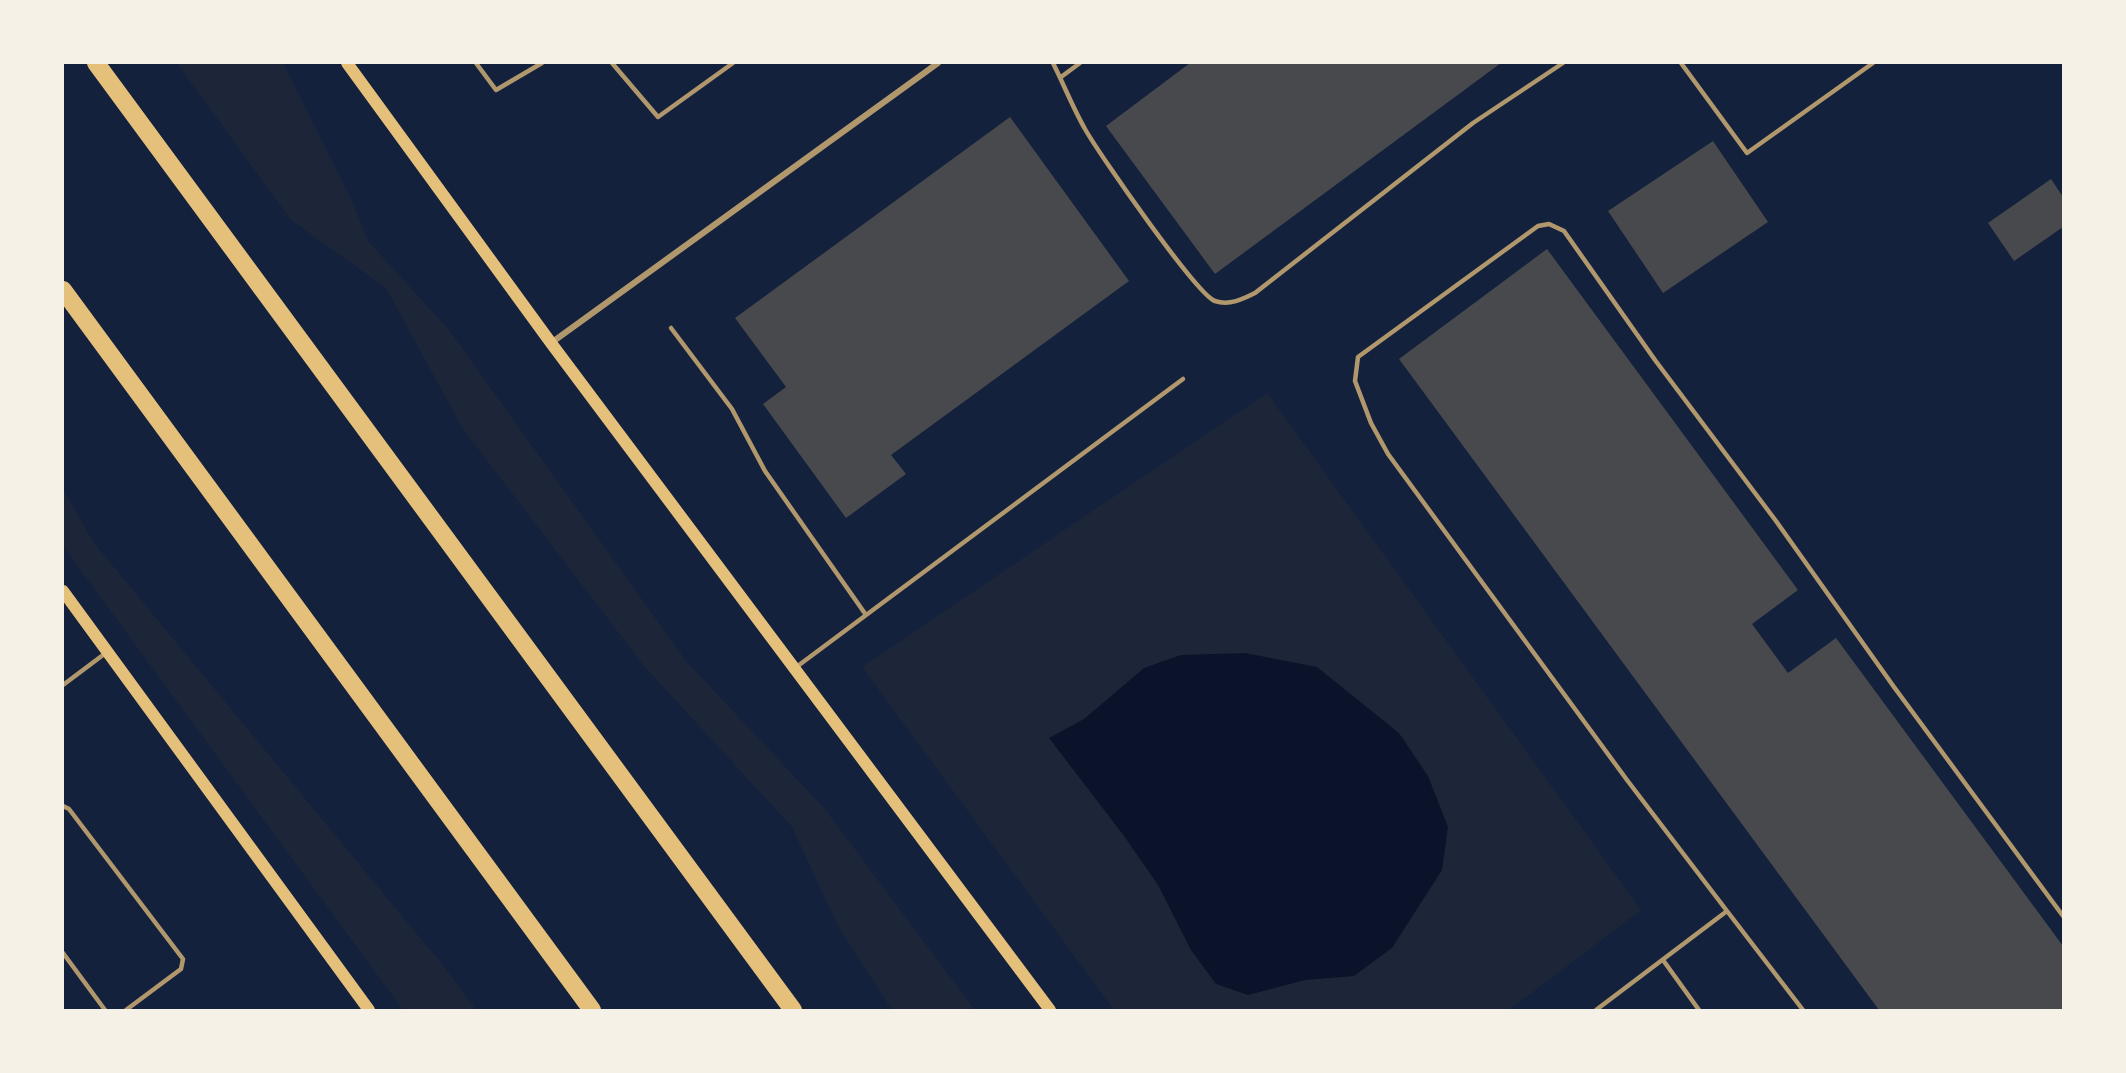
<!DOCTYPE html>
<html>
<head>
<meta charset="utf-8">
<style>
  body { margin:0 }
  #map { position:relative; width:2126px; height:1073px; overflow:hidden; background:#14213d; font-family:"Golos Text",sans-serif }
  canvas { display:block }
  .frame { position:absolute; inset:0; border:64px solid #f6f1e7; pointer-events:none }
</style>
</head>
<body>
<div id="map">
<canvas width="2126" height="1073"></canvas>
<div class="frame"></div>
</div>
<script>
const c = document.querySelector('canvas').getContext('2d');
c.lineJoin = 'round';
function fill(path, color) {
  c.fillStyle = color;
  c.fill(path, 'evenodd');
}
function trace(path, color, width, dash) {
  c.strokeStyle = color;
  c.lineWidth = width;
  c.lineCap = dash ? 'butt' : 'round';
  c.setLineDash(dash || []);
  c.stroke(path);
}
const green = new Path2D(`
  M177,63H283L353,203L368,241L449,330L686,661L824,808L975,1010H892L839,928L792,827L644,666L463,429L386,288L291,220Z
  M1267,393L1641,910L1509,1010H1114L862,667Z
  M63,489L94,543L445,968L476,1010H403L63,546Z`);
const water = new Path2D(`
  M1245,653L1317,667L1399,733L1428,776L1448,827L1442,870L1392,948L1354,976L1305,980L1248,995L1216,984L1191,950L1158,885L1124,836L1049,738L1084,719L1144,668L1181,655Z`);
const building = new Path2D(`
  M1190,63H1501L1215,274L1106,126Z
  M1010,117L1129,281L891,455L906,474L846,518L763,404L786,387L735,318Z
  M1713,141L1768,222L1663,293L1608,211Z
  M2051,179L2063,197V227L2014,261L1988,223Z
  M1547,249L1798,590L1752,624L1788,673L1836,638L2063,946V1010H1879L1399,359Z`);
const service = new Path2D(`
  M476,63L496,90L542,63
  M612,63L658,117L733,63
  M1053,63C1064,85 1073,108 1085,129C1099,154 1197,295 1215,301C1229,306 1243,299 1255,293L1473,123L1563,63
  M1681,63L1747,153L1873,63
  M1061,77L1080,63
  M671,328L732,409L765,471L866,615
  M795,668L1183,379
  M63,685L107,652
  M63,806L69,809L183,959L181,969L126,1010
  M1727,911L1803,1010
  M63,953L105,1010
  M1663,960L1699,1010
  M1596,1010L1727,911L1627,780L1388,454L1371,423L1355,381L1358,357L1538,226L1549,224L1564,231L1655,360L1776,521L1894,687L2063,916`);
const minor = new Path2D(`
  M551,343L938,63`);
const secondary = new Path2D(`
  M347,63L551,343L1050,1010
  M63,591L369,1010`);
const motorway = new Path2D(`
  M96,63L793,1010
  M63,290L592,1010`);
fill(green, '#1d2539');
fill(water, '#0b132b');
fill(building, '#48494c');
trace(service, '#b1986c', 4.5);
trace(minor, '#b1986c', 6);
trace(secondary, '#e5c07b', 12);
trace(motorway, '#e5c07b', 18);
</script>
</body>
</html>
